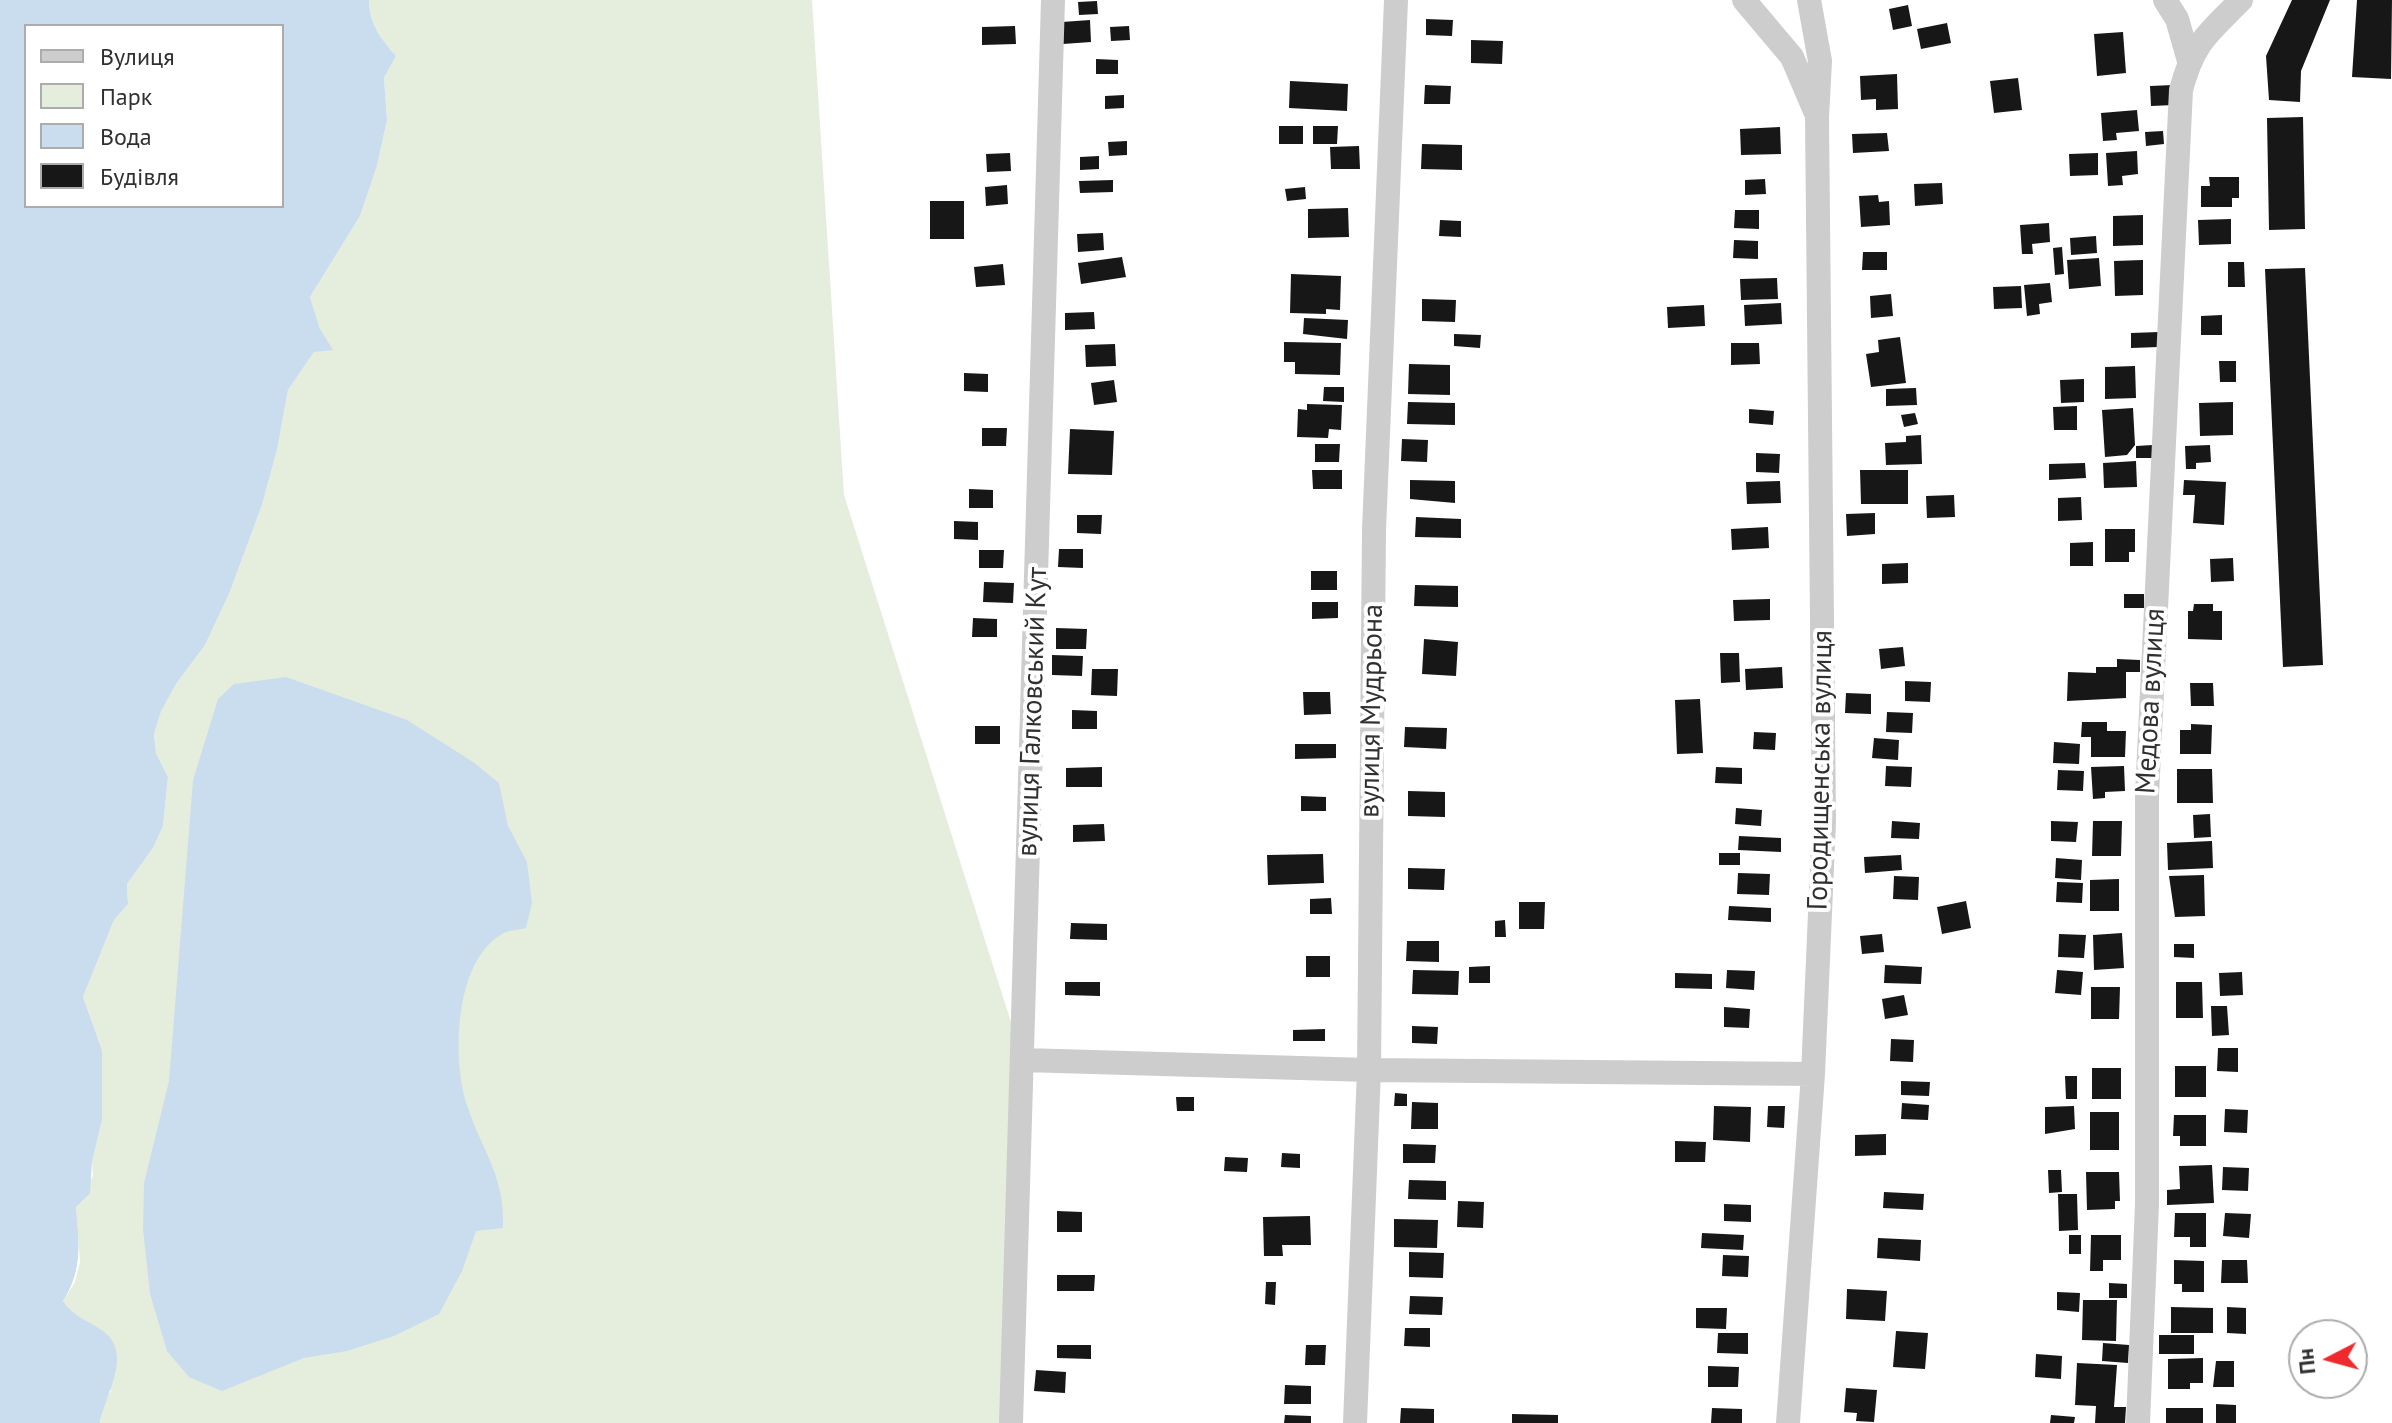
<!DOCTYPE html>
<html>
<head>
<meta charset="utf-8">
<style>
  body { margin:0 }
  #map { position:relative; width:2392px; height:1423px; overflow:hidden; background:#fff; font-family:"PT Sans",sans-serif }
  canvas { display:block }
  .legend { position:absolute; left:24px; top:24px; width:260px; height:184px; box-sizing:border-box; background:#fff; border:2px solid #acacac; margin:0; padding:10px 14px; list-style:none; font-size:24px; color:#303030 }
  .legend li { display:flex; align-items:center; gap:16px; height:40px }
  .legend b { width:40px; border:2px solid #acacac }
  .north { position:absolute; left:2288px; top:1319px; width:80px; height:80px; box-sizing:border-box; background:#fff; border:2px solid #acacac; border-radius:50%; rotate:264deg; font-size:22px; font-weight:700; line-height:32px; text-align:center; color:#303030 }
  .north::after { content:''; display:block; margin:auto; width:28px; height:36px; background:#ef2a2c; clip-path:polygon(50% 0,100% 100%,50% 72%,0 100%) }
</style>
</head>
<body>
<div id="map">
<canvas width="2392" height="1423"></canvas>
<ul class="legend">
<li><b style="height:10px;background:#cdcdcd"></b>Вулиця</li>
<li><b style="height:22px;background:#e5eedd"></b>Парк</li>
<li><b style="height:22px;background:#c9ddee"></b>Вода</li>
<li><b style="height:22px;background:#171717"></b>Будівля</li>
</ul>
<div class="north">Пн</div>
</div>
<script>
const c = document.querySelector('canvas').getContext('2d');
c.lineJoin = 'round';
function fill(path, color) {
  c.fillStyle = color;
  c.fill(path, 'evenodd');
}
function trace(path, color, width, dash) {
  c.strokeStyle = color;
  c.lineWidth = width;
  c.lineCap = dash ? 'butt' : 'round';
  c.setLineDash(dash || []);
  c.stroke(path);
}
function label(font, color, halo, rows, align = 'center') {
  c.font = font + ' "PT Sans",sans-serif';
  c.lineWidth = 8;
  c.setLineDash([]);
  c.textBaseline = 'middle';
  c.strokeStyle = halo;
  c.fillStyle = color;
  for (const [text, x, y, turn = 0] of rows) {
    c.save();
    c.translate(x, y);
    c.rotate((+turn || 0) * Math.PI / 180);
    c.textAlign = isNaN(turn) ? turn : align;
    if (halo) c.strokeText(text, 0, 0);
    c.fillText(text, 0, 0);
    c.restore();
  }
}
const green = new Path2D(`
  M369,0H812L844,495L1023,1060L1011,1423H100L104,1401L111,1391L63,1301L75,1282L80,1262L76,1207L93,1176L92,1162L102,1120V1050L83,997L114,920L128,904L127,884L153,848L163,826L168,777L156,753L154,734L161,710L176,684L205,645L229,594L262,505L277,450L288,390L314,352L320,329L310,297L360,216L377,166L387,120L384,78L396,56C381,39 369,22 369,0Z`);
const water = new Path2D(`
  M0,0H369C369,23 381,39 396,56L384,78L387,120L377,166L360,216L310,297L320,329L333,350L314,352L288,390L277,450L262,505L229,594L205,645L176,684L161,711L154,734L156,753L168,777L163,826L153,848L127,884L128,904L114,920L83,997L102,1050V1120L92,1162L90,1193L76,1207C79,1243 83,1270 63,1301C72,1316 89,1321 103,1331C134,1354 105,1394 100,1423H0ZM26,26H282V206H26Z
  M286,677L407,720L473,762L499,783L508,826L527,862L532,903L526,928C519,930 508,930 502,934C454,961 452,1060 467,1105C482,1152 505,1174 503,1228L476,1231L462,1271L439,1314L394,1336L347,1351L304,1358L222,1391L189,1377L167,1351L150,1294L143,1229L144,1183L169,1081L193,780L218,699L234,684Z`);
const building = new Path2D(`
  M2292,0H2330L2301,71L2300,102L2269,100L2266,56Z
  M2357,0H2392L2391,79L2352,77Z
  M1097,1L1098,14L1079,15L1078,2Z
  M1908,5L1912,26L1893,30L1889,9Z
  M1426,19L1453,20L1452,36L1426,35Z
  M1090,20L1091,42L1063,44L1062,22Z
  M1947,23L1951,43L1921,49L1917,29Z
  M1015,26L1016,44L982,45V27Z
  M1129,26L1130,40L1111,41L1110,27Z
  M2123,32L2126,73L2097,76L2094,34Z
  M1471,40L1503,41L1502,64L1471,63Z
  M1096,59L1118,60V74H1096Z
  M1897,74L1898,109L1876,110V99L1861,100L1860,76Z
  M2018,78L2022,110L1994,113L1990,81Z
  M1290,81L1348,84L1347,111L1289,108Z
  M1425,85L1451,86L1450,104H1424Z
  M2173,85L2174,105L2151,106L2150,86Z
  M1124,95V108L1105,109V96Z
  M2137,110L2139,131L2116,133L2117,140L2103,141L2101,113Z
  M2303,117L2305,229L2269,230L2267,118Z
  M1279,126H1303V144H1279Z
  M1313,126H1338L1337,144H1313Z
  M1780,127L1781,154L1741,155L1740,129Z
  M2163,131L2164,144L2146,146L2145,132Z
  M1887,133L1889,151L1853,153L1852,134Z
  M1127,141V155L1109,156L1108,142Z
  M1422,144L1462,145V170L1421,169Z
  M1359,146L1360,169H1331L1330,147Z
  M2137,151L2138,174L2122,176L2123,185L2108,186L2106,153Z
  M1010,153L1011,171L987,172L986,154Z
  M2098,153V175L2070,176L2069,154Z
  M1099,156V169L1080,170V157Z
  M2209,177H2239V198H2232V207H2201V186H2210Z
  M1765,179L1766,194L1745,195V180Z
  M1113,180V192L1080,193L1079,181Z
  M1942,183L1943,204L1915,206L1914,184Z
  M1007,185L1008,204L986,206L985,187Z
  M1305,187L1306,199L1287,201L1285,189Z
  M1878,195L1879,202L1889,201L1890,225L1861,227L1859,196Z
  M930,201H964V239H930Z
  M1348,208L1349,237L1308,238V209Z
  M1735,210H1759V229L1734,228Z
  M2143,215V245L2113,246V216Z
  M2231,219V244L2199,245L2198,220Z
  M1440,220L1461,221V237L1439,236Z
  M2049,223L2050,242L2032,244L2033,254H2022L2020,225Z
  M1103,233L1104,250L1078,252L1077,234Z
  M2096,236L2097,253L2071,255L2070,238Z
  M1734,240L1758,241V259L1733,258Z
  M2062,247L2064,274L2055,275L2053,248Z
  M1863,252H1887V270H1862Z
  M1122,257L1126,277L1081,284L1078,263Z
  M2099,258L2101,286L2069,289L2067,260Z
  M2143,260V295L2115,296L2114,261Z
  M2228,262H2244L2245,287H2228Z
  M1003,264L1005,285L976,287L974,267Z
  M2305,268L2323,665L2283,667L2265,269Z
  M1291,274L1341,276L1340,310L1326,309V314L1290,313Z
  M1777,278L1778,299L1741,300L1740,279Z
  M2050,283L2052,302L2039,304L2040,314L2027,316L2024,285Z
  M2021,286L2022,308L1994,309L1993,287Z
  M1891,294L1893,316L1871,318L1870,296Z
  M1422,299L1456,300L1455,322L1422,321Z
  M1781,303L1782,324L1745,326L1744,305Z
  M1704,305L1705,326L1668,328L1667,307Z
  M1094,312L1095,329L1065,330V313Z
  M2222,315V335H2201V316Z
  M1304,318L1348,320L1347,339L1303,334Z
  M2159,332V347L2131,348V333Z
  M1454,334L1481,335L1480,348L1454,346Z
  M1900,337L1906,383L1871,387L1866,354L1879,352L1878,340Z
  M1284,342L1341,343L1340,375L1295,374V362H1284Z
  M1731,343H1759L1760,364L1731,365Z
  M1115,344L1116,366L1086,367L1085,345Z
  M2219,361H2236V382H2220Z
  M1409,364L1450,365V395L1408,394Z
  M2135,366L2136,398L2105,399V367Z
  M964,373L988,374V392L964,391Z
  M2084,379V402L2061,403L2060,380Z
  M1114,380L1117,402L1094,405L1091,383Z
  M1324,387H1344V402L1323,401Z
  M1916,388L1917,405L1886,406V389Z
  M1408,402L1455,403V425L1407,424Z
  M2233,402V435L2200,436L2199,403Z
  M1307,404L1342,405L1341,430L1329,429L1328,438L1297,437L1298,409L1307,410Z
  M2077,406V430H2054L2053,407Z
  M2133,408L2135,445L2127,455L2105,457L2102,410Z
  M1749,409L1774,411L1773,425L1749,423Z
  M1915,413L1918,424L1904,427L1901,415Z
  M982,428H1007L1006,446H982Z
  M1070,429L1114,431L1112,475L1068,474Z
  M1921,435L1922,464L1886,465L1885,443L1906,442V436Z
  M1402,439L1428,440L1427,462L1401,461Z
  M1315,444H1340L1339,462H1315Z
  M2153,445L2154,458H2136V446Z
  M2210,445L2211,462L2196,463V469H2186L2185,446Z
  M1756,453L1780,454L1779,473L1756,472Z
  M2136,461L2137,487L2104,488L2103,463Z
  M2085,463L2086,478L2049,480V464Z
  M1312,470H1342V489H1313Z
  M1860,470H1908V504H1861Z
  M1410,480L1455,481V503L1410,499Z
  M2184,480L2226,482L2224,525L2193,523L2195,495H2183Z
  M1780,481L1781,503L1747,504L1746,482Z
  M969,489L993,490V508H969Z
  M1954,495L1955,517L1927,518L1926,496Z
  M2081,497L2082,520L2058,521V498Z
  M1875,513V534L1847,536L1846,514Z
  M1077,515H1102L1101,534L1077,533Z
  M1416,517L1461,519V538L1415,537Z
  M954,521L978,522V540L954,539Z
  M1768,527L1769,548L1732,550L1731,529Z
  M2105,529H2135V552H2129V562H2105Z
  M2093,542V566H2070V543Z
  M1059,549H1083V568L1058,567Z
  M979,550H1004L1003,568H979Z
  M2233,558L2234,581L2211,582L2210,559Z
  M1908,563V583L1882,584V564Z
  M1311,571H1337V590H1311Z
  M984,582L1014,583L1013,603L983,602Z
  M1415,585L1458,586V607L1414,606Z
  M2124,594H2144V608H2124Z
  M1770,599V620L1734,621L1733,600Z
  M1312,602H1338V618L1312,619Z
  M2194,604H2213V611H2222V640L2188,639V611H2193Z
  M973,618L997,619V637H972Z
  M1056,628L1087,629L1086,649H1056Z
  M1424,639L1458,642L1456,676L1422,674Z
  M1903,647L1905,666L1881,669L1879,649Z
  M1720,653H1739L1740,682L1721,683Z
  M1052,655L1083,656L1082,676L1052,675Z
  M2117,659L2140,660V672H2126V698L2067,701L2068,672L2096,673V667H2117Z
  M1782,667L1783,688L1746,690L1745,669Z
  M1092,669H1118L1117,696L1091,695Z
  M1905,681L1931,682L1930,702L1905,701Z
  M2190,683H2213L2214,706H2191Z
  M1303,692H1330L1331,714L1304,715Z
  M1846,693L1871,694V714L1845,713Z
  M1700,699L1703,753L1677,754L1675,700Z
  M1072,710L1097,711V729H1072Z
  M1887,712L1913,713L1912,733L1886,732Z
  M2082,722H2107V731H2126L2125,757H2091V737H2081Z
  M2191,724L2212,725L2211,754H2180V730H2191Z
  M975,726H1000V744H975Z
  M1405,727L1447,728L1446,749L1404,747Z
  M1754,732L1776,733L1775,750L1753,749Z
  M1874,738L1899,740L1898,760L1872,758Z
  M2054,742L2080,744L2079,764L2053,763Z
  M1295,744H1336V758L1295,759Z
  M1886,766L1912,767L1911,787L1885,786Z
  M2124,766L2125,791L2105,792V798L2093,799L2091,767Z
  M1102,767V787H1066V768Z
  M1716,767L1742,768V784L1715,783Z
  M2177,769H2212L2213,803H2177Z
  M2058,770L2084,771L2083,791L2057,790Z
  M1408,791L1445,792V817L1408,816Z
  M1301,796L1326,797V811H1301Z
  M1736,808L1762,810L1761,826L1735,824Z
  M2210,814L2211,837L2194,838L2193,815Z
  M1892,821L1920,823L1919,839L1891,838Z
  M2051,821L2078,822L2076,842L2051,841Z
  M2093,821H2122L2121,856H2092Z
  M1104,824L1105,841L1073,842V825Z
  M1739,836L1781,838V852L1738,850Z
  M2212,841L2213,868L2168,870L2167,843Z
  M1719,853H1740V865H1719Z
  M1323,854L1324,883L1268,885L1267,855Z
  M1901,855L1902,870L1865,873L1864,857Z
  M2056,858L2082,860L2081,880L2055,878Z
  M1408,868L1445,869L1444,890L1408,889Z
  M1738,873L1770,874L1769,895L1737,894Z
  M2204,875L2205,916L2175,917L2169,876Z
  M1894,876L1919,877L1918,900L1893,899Z
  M2119,879V911H2090V880Z
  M2057,882L2083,883L2082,903L2056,902Z
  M1331,898L1332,914H1310V899Z
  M1966,901L1971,928L1942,934L1937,907Z
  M1519,902H1545L1544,929H1519Z
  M1729,906L1771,908V922L1728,920Z
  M1505,920L1506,937H1495V921Z
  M1071,923L1107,924V940L1070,939Z
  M2122,933L2124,968L2094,970L2093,935Z
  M1882,934L1884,952L1862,954L1860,936Z
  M2059,934L2086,935L2084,958L2058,957Z
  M1407,941H1439V962L1406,961Z
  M2174,944H2194V958L2174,957Z
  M1306,956H1330V977H1306Z
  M1885,965L1922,967L1921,984L1884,983Z
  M1490,966V983H1469V967Z
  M1413,970L1459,971L1458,995L1412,994Z
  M1727,970L1755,971L1754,990L1726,988Z
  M2057,970L2083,972L2081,995L2055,993Z
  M2242,972L2243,995L2220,996L2219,973Z
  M1675,973L1712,974V989L1675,988Z
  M1065,982H1100V996L1065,995Z
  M2176,982H2202L2203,1018H2176Z
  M2091,987H2120L2119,1019H2091Z
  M1904,995L1908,1015L1885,1019L1882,999Z
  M2211,1006H2227L2229,1035L2212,1036Z
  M1724,1007L1750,1009L1749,1028L1724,1027Z
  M1412,1026L1438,1027L1437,1044L1412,1043Z
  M1325,1029V1041H1293V1030Z
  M1891,1039L1914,1040L1913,1062L1890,1061Z
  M2218,1048H2238V1072L2217,1071Z
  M2175,1066H2206V1097H2175Z
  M2092,1068H2121V1099H2092Z
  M2065,1076H2077V1099H2066Z
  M1901,1081L1930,1082L1929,1096L1901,1095Z
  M1395,1093L1407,1094V1106H1394Z
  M1176,1097H1194V1111H1177Z
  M1412,1102L1438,1103V1129H1411Z
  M1902,1103L1929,1105L1928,1120L1901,1119Z
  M1714,1106L1751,1107L1750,1142L1713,1140Z
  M1768,1106H1785L1784,1128L1767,1127Z
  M2074,1106L2075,1129L2045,1134V1107Z
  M2225,1109L2248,1110L2247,1133L2224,1132Z
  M2090,1112H2119V1150H2090Z
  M2174,1115H2206V1146H2180V1136H2173Z
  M1886,1134V1155L1855,1156V1135Z
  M1675,1141L1706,1142L1705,1162H1675Z
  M1403,1144L1436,1145L1435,1163H1403Z
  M1282,1153L1300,1154V1168L1281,1167Z
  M1225,1157L1248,1158L1247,1172L1224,1171Z
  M2212,1165L2214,1203L2167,1205V1190L2180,1189L2179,1166Z
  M2223,1167L2249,1168L2248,1191L2222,1190Z
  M2048,1170H2061L2062,1192L2049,1193Z
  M2086,1172H2119L2120,1201H2115V1209L2087,1210Z
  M1409,1180L1446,1181V1200L1408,1199Z
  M1884,1192L1924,1194L1923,1210L1883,1208Z
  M2058,1194H2077L2078,1230L2059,1231Z
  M1458,1201L1484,1202L1483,1228L1457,1227Z
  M1724,1204L1751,1205V1222L1724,1221Z
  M1057,1211L1082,1212V1232H1057Z
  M2175,1213H2206V1247H2190V1237H2174Z
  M2225,1213L2251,1214L2249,1238L2223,1236Z
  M1310,1216L1311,1245H1282L1283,1256H1264L1263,1217Z
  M1394,1219L1438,1220L1437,1248L1394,1247Z
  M1702,1233L1744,1235L1743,1250L1701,1248Z
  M2069,1235H2081V1254H2069Z
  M2091,1235H2121V1260H2103V1271H2090Z
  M1878,1238L1921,1240L1920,1261L1877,1258Z
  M1409,1252L1444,1253L1443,1278L1409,1277Z
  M1723,1255L1749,1256L1748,1277L1722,1276Z
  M2174,1260L2204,1261V1292H2182V1284H2174Z
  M2222,1260H2247L2248,1283H2221Z
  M1057,1275H1095L1094,1291H1057Z
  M1266,1282H1276L1275,1305L1265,1304Z
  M2109,1283L2127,1284V1298H2109Z
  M1847,1289L1887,1291L1885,1321L1846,1319Z
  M2057,1292L2080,1293L2079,1312L2057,1310Z
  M1410,1296L1443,1297L1442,1315L1409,1314Z
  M2083,1300H2117L2116,1341L2082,1340Z
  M2171,1307L2213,1308V1333H2171Z
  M2227,1307L2246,1308V1334L2227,1333Z
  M1696,1308H1727L1726,1329L1696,1328Z
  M1405,1328H1430V1347L1404,1346Z
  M1896,1331L1928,1333L1925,1369L1893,1367Z
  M1718,1333H1748V1354L1717,1353Z
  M2159,1335H2194V1354H2159Z
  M2103,1343L2129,1345L2128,1363L2102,1361Z
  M1057,1345H1091V1359L1057,1358Z
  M1306,1345H1326L1325,1365H1305Z
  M2036,1354L2062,1356L2061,1379L2035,1377Z
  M2203,1358V1383H2190V1389H2168V1359Z
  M2216,1361H2234V1387H2213Z
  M2077,1363L2117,1365L2114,1407H2126L2125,1423H2095L2096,1406L2075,1405Z
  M1708,1366L1739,1367L1738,1387H1708Z
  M1036,1370L1066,1372L1065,1393L1034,1391Z
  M1285,1385L1311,1386V1404H1284Z
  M1846,1388L1877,1390L1874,1422L1856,1421L1857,1413L1844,1412Z
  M2216,1404L2236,1405V1423H2216Z
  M1401,1408L1434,1409V1423H1400Z
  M1712,1408L1742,1409V1423H1711Z
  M2166,1408H2203V1423H2166Z
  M1512,1414L1558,1415V1423H1512Z
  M1285,1415L1311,1416V1423H1284Z
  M2051,1415L2075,1417L2074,1423H2050Z`);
const street = new Path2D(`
  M1744,0L1792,57L1815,111
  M2165,0L2177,19L2189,61
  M1023,1060L1369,1070L1813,1074
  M1011,1423L1053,0
  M1355,1423L1369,1070L1374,530L1396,0
  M1788,1423L1813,1074L1824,821L1817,117L1820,61L1809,0
  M2138,1423L2147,1204V795L2181,90C2194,41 2208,34 2241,0`);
const streetNames = [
  ["Медова вулиця",2151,701,-87],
  ["вулиця Мудрьона",1372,711,-89],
  ["вулиця Галковський Кут",1033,712,-88],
  ["Городищенська вулиця",1821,770,-89]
];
fill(green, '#e5eedd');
fill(water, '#c9ddee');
fill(building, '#171717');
trace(street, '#cdcdcd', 24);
label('28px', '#303030', '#fff', streetNames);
</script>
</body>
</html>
